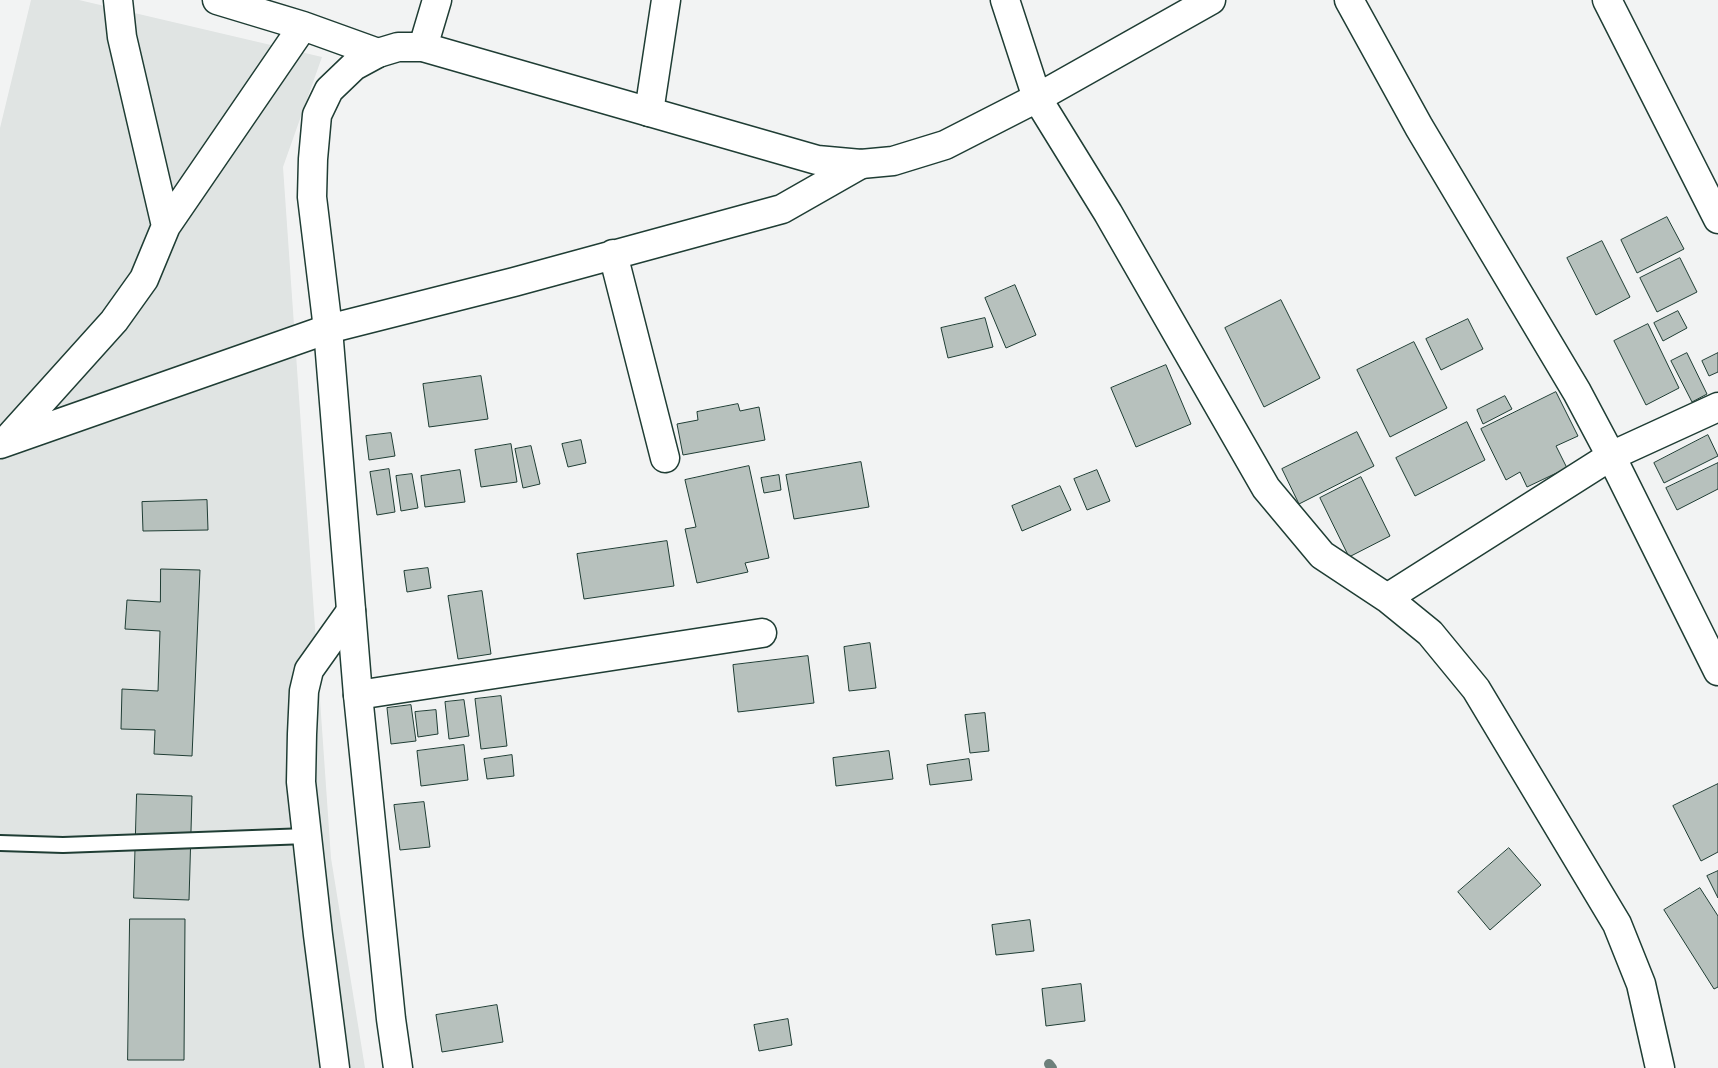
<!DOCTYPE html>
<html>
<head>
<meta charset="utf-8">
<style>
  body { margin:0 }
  canvas { display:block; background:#f2f3f3 }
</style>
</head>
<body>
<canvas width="1718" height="1068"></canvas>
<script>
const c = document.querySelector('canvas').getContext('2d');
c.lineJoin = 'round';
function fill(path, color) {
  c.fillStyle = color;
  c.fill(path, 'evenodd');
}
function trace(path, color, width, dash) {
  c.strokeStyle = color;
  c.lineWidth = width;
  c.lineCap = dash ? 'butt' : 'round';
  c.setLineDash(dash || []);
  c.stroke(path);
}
const built = new Path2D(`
  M31,0H79L322,57L283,167L331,858L365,1068H0V128Z`);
const stream = new Path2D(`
  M1049,1064L1052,1068`);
const building = new Path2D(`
  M1667,217L1684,249L1637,273L1621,240Z
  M1602,241L1630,297L1596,315L1567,258Z
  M1680,258L1697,292L1657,312L1640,278Z
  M1015,285L1036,335L1006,348L985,298Z
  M1281,300L1320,378L1264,407L1225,328Z
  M1678,311L1687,328L1663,341L1654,323Z
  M985,318L993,347L948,358L941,328Z
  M1468,319L1483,349L1441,370L1426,339Z
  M1648,324L1679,388L1646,405L1614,341Z
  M1414,342L1447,408L1390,437L1357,370Z
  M1687,353L1707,394L1692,402L1671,361Z
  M1718,353V372L1709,376L1702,361Z
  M1166,365L1191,424L1136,447L1111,388Z
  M481,376L488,419L429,427L423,384Z
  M1556,392L1578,436L1556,446L1567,468L1527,487L1520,472L1506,480L1481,429Z
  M1505,396L1512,409L1483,424L1477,410Z
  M738,404L740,411L759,407L765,440L683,455L677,424L698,420L697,412Z
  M1467,422L1485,460L1415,496L1396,458Z
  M1357,432L1374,466L1299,504L1282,469Z
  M391,433L395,456L369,460L366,436Z
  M1708,435L1718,456L1664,483L1654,463Z
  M581,440L586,463L568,467L562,444Z
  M511,444L517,482L481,487L475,450Z
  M531,446L540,484L523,488L515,449Z
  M861,462L869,507L794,519L786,475Z
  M1718,463V489L1677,510L1666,488Z
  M749,466L769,558L745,563L748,572L697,583L685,529L696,527L685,480Z
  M389,469L395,512L377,515L370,472Z
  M460,470L465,502L425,507L421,476Z
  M1097,470L1110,501L1087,510L1074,479Z
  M412,474L418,508L401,511L396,476Z
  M779,475L781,490L764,493L761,478Z
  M1361,477L1390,536L1349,557L1320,498Z
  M1060,486L1071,510L1022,531L1012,506Z
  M207,500L208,530L143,531L142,502Z
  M667,541L674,586L584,599L577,554Z
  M428,568L431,588L407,592L404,571Z
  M161,569L200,570L192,756L154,754L155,730L121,729L122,689L158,691L160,631L125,629L127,600L160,602Z
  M482,591L491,654L458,659L448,596Z
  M870,643L876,688L849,691L844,647Z
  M808,656L814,703L738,712L733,665Z
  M501,696L507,746L481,749L475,699Z
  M464,700L469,736L449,739L445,702Z
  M411,705L416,741L391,744L387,708Z
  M436,710L438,734L418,737L415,712Z
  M985,713L989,751L970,753L965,715Z
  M464,745L468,780L421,786L417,751Z
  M889,751L893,779L836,786L833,758Z
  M512,755L514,776L487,779L484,759Z
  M969,759L972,780L930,785L927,765Z
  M1718,784V852L1701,861L1673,806Z
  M137,794L192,796L189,900L134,898Z
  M424,802L430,847L400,850L394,805Z
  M1509,848L1541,885L1490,930L1458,892Z
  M1718,871V898L1707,876Z
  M1700,888L1718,916V987L1714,989L1664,910Z
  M130,919H185L184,1060H128Z
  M1030,920L1034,951L996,955L992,925Z
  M1081,984L1085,1021L1046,1026L1042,989Z
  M497,1005L503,1042L442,1052L436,1015Z
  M788,1019L792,1045L759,1051L754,1025Z`);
const lane = new Path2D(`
  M0,843L63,845L307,836`);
const street = new Path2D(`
  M118,0L122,37L166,226
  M217,0L303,26L378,53
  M1005,0L1037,98L1108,213L1266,488L1322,555L1387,598L1430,633L1476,689L1617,924L1641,984L1660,1068
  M1349,0L1419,127L1577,392L1611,456L1718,671
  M1607,0L1718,219
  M423,47L437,0
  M649,112L666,0
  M613,254L665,458
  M7,440L114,321L144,279L166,226L303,26
  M0,444L328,329L514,282L782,209L861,164
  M1387,598L1611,456L1718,407
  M358,695L762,633
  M335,1068L318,935L301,782L302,734L304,691L309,670L351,611`);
const secondary = new Path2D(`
  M398,1068L391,1019L358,695L328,329L312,197L313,159L317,115L329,90L354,66L378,53L398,47H423L817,160L861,164L893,161L945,145L1037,98L1211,0`);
fill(built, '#e0e4e3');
trace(stream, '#6d807b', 10);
fill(building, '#b7c1bd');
trace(building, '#1f3d34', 1);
trace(lane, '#1f3d34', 18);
trace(street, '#1f3d34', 31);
trace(secondary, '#1f3d34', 31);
trace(lane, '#fff', 14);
trace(street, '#fff', 28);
trace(secondary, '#fff', 28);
</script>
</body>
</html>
